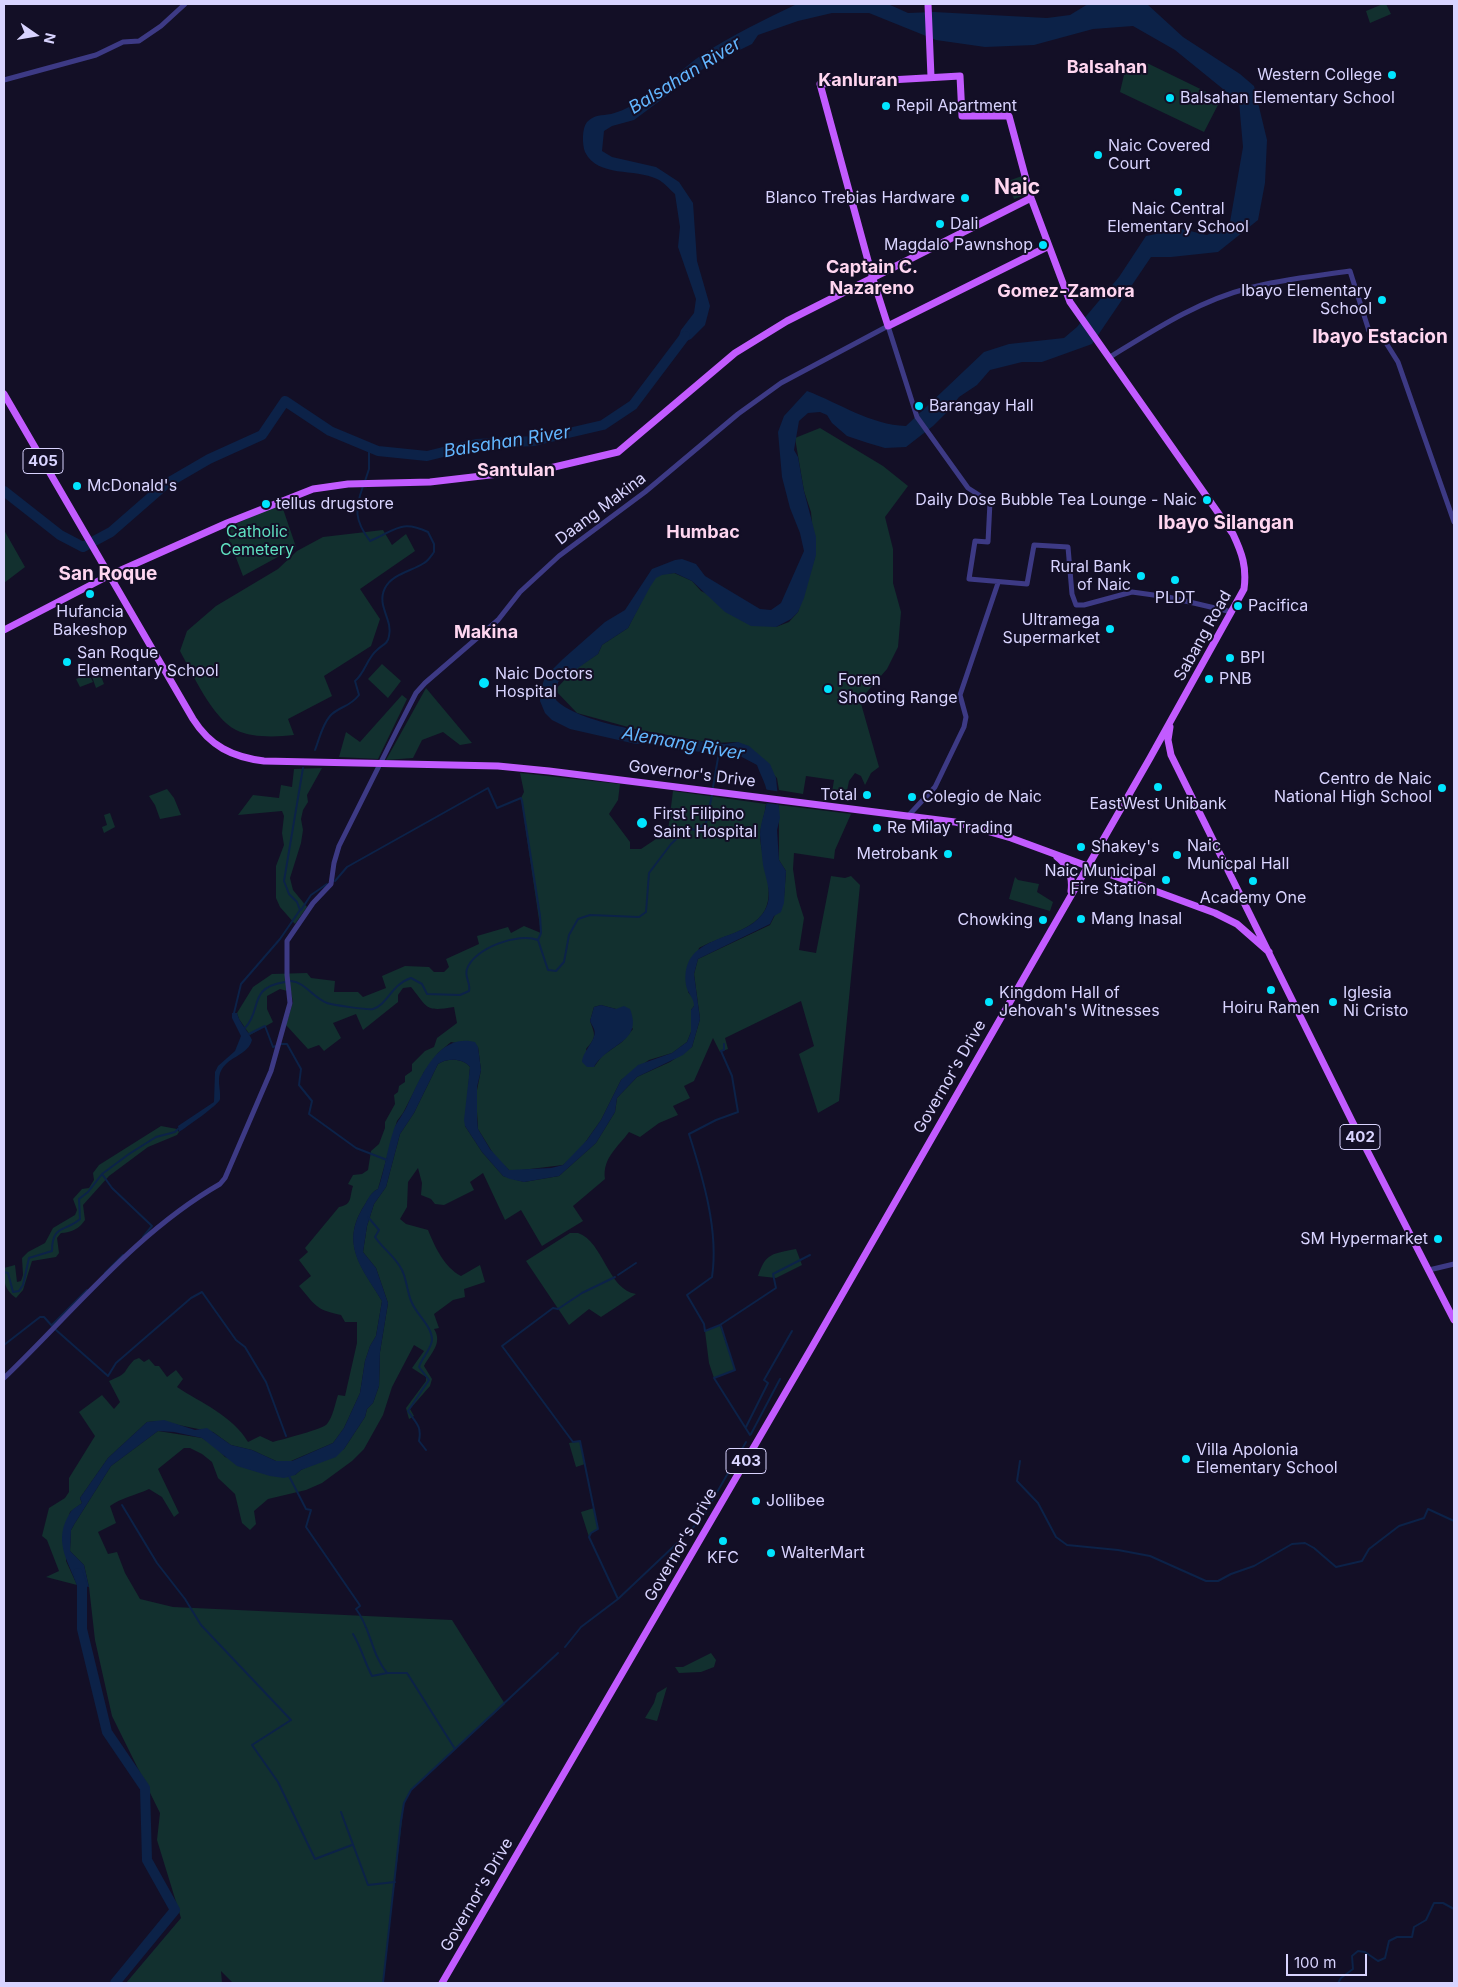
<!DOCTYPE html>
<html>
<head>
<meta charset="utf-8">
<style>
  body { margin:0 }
  #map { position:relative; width:1458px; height:1987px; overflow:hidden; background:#130f26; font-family:Inter,sans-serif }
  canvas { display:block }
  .frame { position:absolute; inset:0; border:5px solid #d9d4ff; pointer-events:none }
  .north { position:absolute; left:10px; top:10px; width:50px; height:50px; -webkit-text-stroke:4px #130f26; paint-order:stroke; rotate:103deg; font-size:14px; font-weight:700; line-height:20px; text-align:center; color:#d9d4ff }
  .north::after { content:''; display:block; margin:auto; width:18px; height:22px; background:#d9d4ff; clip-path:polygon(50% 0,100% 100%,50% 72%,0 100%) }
  .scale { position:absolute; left:1286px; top:1954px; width:81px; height:22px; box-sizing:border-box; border:2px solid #d9d4ff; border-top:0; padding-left:6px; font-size:15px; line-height:18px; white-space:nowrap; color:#d9d4ff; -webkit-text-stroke:4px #130f26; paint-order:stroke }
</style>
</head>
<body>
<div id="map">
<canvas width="1458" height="1987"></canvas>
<div class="frame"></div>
<div class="north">N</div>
<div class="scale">100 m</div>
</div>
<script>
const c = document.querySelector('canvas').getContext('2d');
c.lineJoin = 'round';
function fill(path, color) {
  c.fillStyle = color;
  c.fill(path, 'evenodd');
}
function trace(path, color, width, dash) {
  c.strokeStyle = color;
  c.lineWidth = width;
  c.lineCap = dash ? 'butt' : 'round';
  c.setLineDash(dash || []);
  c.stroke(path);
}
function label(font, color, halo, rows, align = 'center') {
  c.font = font + ' Inter,sans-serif';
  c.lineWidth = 4;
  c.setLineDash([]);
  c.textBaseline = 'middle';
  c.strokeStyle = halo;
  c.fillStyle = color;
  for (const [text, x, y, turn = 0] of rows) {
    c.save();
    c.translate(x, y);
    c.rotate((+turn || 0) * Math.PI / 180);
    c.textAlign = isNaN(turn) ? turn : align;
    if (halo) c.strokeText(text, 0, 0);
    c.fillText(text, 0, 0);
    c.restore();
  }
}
const green = new Path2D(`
  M1383,4H1386L1391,14L1370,23L1366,11Z
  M1127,62L1147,63L1221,99L1204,132L1120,92Z
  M1022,176L1028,194L1014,199L1008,181Z
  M820,428L883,466L908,486L885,517L893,549V583L901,612L898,647L887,669L860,700L879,767L871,773L865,785L861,776L855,773L849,781L846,796L837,800L831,799L834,780L806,776L803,794L779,790L777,778L738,742L712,743L639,730L577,713L555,690L575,669L598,654L602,645L628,628L655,575L674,573L692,581L701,591L776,627L789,622L798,612L815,557L811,512L804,491L795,438Z
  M281,503L296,547L243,576L225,529Z
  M4,530L25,567L4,583Z
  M383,530L392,545L406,534L415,551L360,589L380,619L371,646L324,676L332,696L288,719L294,735C276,737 252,738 236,730C213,719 192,673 180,651L187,631L216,606L278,569L297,551L323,537Z
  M382,664L401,681L388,698L368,679Z
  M99,671L104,684L96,688L91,674Z
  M89,674L93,682L80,687L76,679Z
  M426,688L472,743L460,745L443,732L422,740L413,758L386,760Z
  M402,695L407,699L378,759L339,757L346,732L360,742Z
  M322,768L307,795L308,802L303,810L301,819L303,830L301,843L290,878L293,890L307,907L295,924L280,907L276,898V866L284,845L282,833L284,816L282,811L238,815L226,818L238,815L253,795L279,798L281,785L292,787L294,769Z
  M520,773L620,784L618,800L609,814L630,842V849H641L668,831L673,791L766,804C765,814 761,824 760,834C760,860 781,899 758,919C743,933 717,938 699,948L688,992L694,999V1006L691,1010V1032L687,1042L672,1053L649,1060L621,1080L601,1120L579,1151L563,1165L514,1171L509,1170L496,1158L478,1129L476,1095L481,1070L478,1047L451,1042L438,1053L424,1072L403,1113L397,1121L378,1189C371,1192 368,1200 364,1206C339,1245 364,1269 382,1301L376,1336L370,1346L365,1361L360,1393L344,1428L333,1443L291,1461H276L252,1450L231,1445L213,1432L159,1421L147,1422L108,1458L80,1498L82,1503L70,1512L68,1519L66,1561L77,1585L46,1577L59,1571L47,1540L42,1536L49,1508L65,1498L69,1492V1478L95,1436L79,1412L102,1395L114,1409L120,1402L109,1381C130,1372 121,1374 134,1360L139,1358L144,1362L149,1359L155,1366H159L167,1377L176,1370L183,1379L177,1387C201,1403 233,1416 248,1442L260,1436L273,1442C283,1439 324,1429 327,1424C333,1417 335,1404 338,1395L345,1396L357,1343V1322H345L341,1315C316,1310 315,1305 299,1286L311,1276L299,1260L308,1252L305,1248L339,1207C353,1204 349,1198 353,1186L348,1184L353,1175L362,1174L368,1170L371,1151L379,1144L385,1128V1122L395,1104L394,1095L398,1092L399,1086L405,1082V1076L412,1071V1064L425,1051L434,1047L437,1038L457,1023L454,1007C425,1012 428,1008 411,987L403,988L398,995V1002L363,1030L356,1014L333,1023L341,1038L324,1051L319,1045L308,1049L286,1025L293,1002L291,992L280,989L267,996V1009L273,1022L250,1035L239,1019L237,1013L253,987L272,974L307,973L311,978L335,981L334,992H358L363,997L386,988L382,976L405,966L429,967L434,972H444L449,967L446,959L479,944L477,936L508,927L511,933L524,926L541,933L521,798L524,792ZM601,1005L616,1009L633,1029L622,1042L602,1056L594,1067L586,1049C597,1037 595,1035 590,1021L594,1007Z
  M167,789L174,798L181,815L160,819L155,805L149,796Z
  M779,805L851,814L835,850L834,859L794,853L793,869L797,896L804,918L799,950L816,953L831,876L845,878L851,876L860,885L839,1101L818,1113L799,1054L814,1046L801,1001L725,1038L728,1049L720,1052L713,1038L694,1081L684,1086L690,1098L673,1106L678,1115L659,1123L640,1137L629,1132C619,1146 602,1158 605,1179L573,1206L583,1221L542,1246L521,1210L505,1220L483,1173L470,1182L474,1190L444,1205L435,1204L431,1199L421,1195L422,1183L418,1168L408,1182L407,1207L400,1219L406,1224L428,1230C435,1247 444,1267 461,1276L480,1265L485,1282L464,1289L465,1297L453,1300L434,1314L439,1328L434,1329C443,1343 431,1353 424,1366L432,1379L430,1386L410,1409L414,1416L409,1419L406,1408L426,1381V1377L412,1368L424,1351L414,1345L392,1387L383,1415L364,1449L352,1461L322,1483L306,1490L268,1499L254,1511L256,1524L250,1530L242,1523L235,1494L218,1478L212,1462L202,1454L190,1448H184L158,1469L179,1513L174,1517L162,1497L149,1489C136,1495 121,1498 110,1506L116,1523L98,1532L108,1554L117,1552L125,1573L140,1599L173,1607L452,1620L505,1704L411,1790L404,1803L383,1983H233L221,1971L222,1983H126L181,1918L157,1840L160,1813L112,1716L95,1640L89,1587L84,1565L70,1551L71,1530L75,1523L111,1466L158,1431L202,1438L216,1447L225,1457L295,1475L301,1470L344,1449L365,1417L367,1409L373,1403L379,1386L380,1352L388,1303L376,1268L363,1252L367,1226L374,1204L386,1187L400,1134L414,1113L438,1064C447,1058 463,1058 470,1067L465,1126L482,1152L503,1176L524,1182L559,1176L596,1143L615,1112L617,1098L637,1077L670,1062L692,1047L700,1019L694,974L698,959L770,925L784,897L786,871L779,860Z
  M110,813L115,827L104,833L102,827L107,825L104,815Z
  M1015,877L1018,880L1039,884L1037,892L1053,902L1050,911L1009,899Z
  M161,1126L177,1129L179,1132L177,1135L148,1147L109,1176L83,1205L85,1220C80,1228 71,1233 61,1233L57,1238L59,1253L56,1257L32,1261L23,1290L16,1298C4,1289 4,1282 4,1268L15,1265L17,1282L21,1281L23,1275L22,1258L28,1252L45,1243L53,1228L75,1215L77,1210L73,1199L82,1189L89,1188L94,1180L93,1173L99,1165Z
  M578,1233C603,1241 608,1290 636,1294L601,1317L589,1309L569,1325L526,1261L570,1233Z
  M796,1249L802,1265L776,1278L758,1276C766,1252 773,1254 796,1249Z
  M720,1325L735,1370L714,1378L709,1363L705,1331Z
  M580,1441L585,1464L576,1467L569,1443Z
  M594,1508L598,1529L591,1533L589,1537L581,1512Z
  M711,1653L716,1660L714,1667L701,1672L679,1673L675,1667H683Z
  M667,1687L657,1721L645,1718L654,1703L657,1693Z`);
const water = new Path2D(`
  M797,4H888L908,13L934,12L1047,18L1070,15L1088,4H1147L1183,37L1240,74L1254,86L1267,140L1265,183L1258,220L1218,252L1171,257H1151L1092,344L1042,362H1022L990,370L977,385L959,397L949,410L933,426L906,447L885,448L868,443L847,436L832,423L827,415L820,412L808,413L799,421L794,450L798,457L804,491L816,537V555L804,598L798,612L791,619L776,627L751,626L725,612L692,581L675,573L662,575L656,578L650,587L628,628L602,645L598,654L558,682L556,700C582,726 673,736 712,743L725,744L738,742L749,746L770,764L776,778L780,818L777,830L779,860L786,871L784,903L781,912L774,916L770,924L698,959L694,974L700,1019L692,1047L683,1055L637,1077L617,1098L615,1112L596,1143L559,1176L524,1182L510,1179L503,1176L482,1152L465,1126L464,1120L470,1067C463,1058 447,1058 438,1064L414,1113L400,1134L386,1187L374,1204L367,1226L363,1252L376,1268L388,1303L380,1352L379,1386L373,1403L367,1409L365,1417L344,1449L336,1457L301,1470L295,1475L284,1478L270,1476L237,1466L202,1438L174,1432L158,1431L111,1466L75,1523L71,1530L70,1551L84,1565L89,1587L77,1585C67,1559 53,1540 70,1513C72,1509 78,1506 82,1503L80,1498L108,1458L147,1422L164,1420L195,1430L207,1428L231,1445L252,1450L276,1461H292L333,1443L344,1428L360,1393L365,1361L370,1346L376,1336L382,1301C363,1269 339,1245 364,1206C368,1199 371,1192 378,1189C385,1169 387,1149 394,1129C397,1121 403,1115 407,1106C420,1079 437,1032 475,1042L478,1047L481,1070L477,1087V1118L478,1129L490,1149L509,1170L551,1168L563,1165L587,1140L601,1120L621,1080L638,1065L672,1053L687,1042L691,1032V1010L694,1006C694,997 687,993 686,985C680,936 734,942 758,919C776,902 767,884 763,865C762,856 761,845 760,835C760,821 768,808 767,793C766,784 760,774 757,765L740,756L712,751L702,752L672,749L648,743L636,744L570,729L552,720L545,713L540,701L541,689L545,677L563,659L605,622L625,610L652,569L675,560L682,559L696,564L705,576L760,609L771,610L781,603L804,551L800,533L790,508L782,477L778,432L784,416L807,391C839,403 871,425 906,426L984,352L1009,344L1064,338L1077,327L1119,277L1146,236L1182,229L1207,235L1230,222L1243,147L1239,102L1175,50L1133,26L1093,29L1034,45L985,47L936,40L869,13H832L798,21L758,35L752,44L707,66L634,120L612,126L604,131L602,151L612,157L656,167L679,182L693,203L697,261L710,306L705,325L691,339L676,346L681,330L694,313L696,299L678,247L680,227L675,194C669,189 664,182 657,179C635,168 598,178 585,152C582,144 582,128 587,122C595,114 601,116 611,114C620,112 631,106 639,102C663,89 681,69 703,54C733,35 765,19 797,4Z
  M601,1005L616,1009L624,1006L630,1009C643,1043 609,1042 594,1067H587L582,1062C583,1050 598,1039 594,1029C593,1026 591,1024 590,1021L594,1007Z
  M232,1013H237C239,1023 248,1030 252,1040C248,1055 230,1056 222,1069C216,1078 221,1089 220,1099C220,1104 185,1128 179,1132L178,1126L214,1102L215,1072L218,1066L235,1051L241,1036L232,1018Z`);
const pier = new Path2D(`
  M763,789L781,792L782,805L764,803Z`);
const stream = new Path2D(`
  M365,481L369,469V448
  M315,750C319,740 322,725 330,716C339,706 349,708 359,695L355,681C365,673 367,658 377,650C382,645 388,644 389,636C393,619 376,606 385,588C392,574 412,571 424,563C428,561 431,556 434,552V544L428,532C400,519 395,531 370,541C354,520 355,509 363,486
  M713,787L719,752
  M335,881L347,867L488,788L497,808L521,798L522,801L540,916L541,933L538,940
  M301,910L311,895L327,884
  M291,981C305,982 313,998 327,1003C332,1005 368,1010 373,1009C386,1006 392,984 411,978L422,984L427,994L460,995L469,991C471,983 464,977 467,969C474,948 519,932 538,940L548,970L556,971L564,962L569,935L578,919L590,915L639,917L646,912L649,873L671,844L688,828L695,830L706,823L712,795
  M234,1013L241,984L280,939L300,910L297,902L289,894L284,881L303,768
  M245,1028C263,1009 247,988 285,982
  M249,1034L265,1026L273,1047L276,1046
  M281,1044H287L301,1069L299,1085L312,1101L309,1114L356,1148L387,1160
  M724,1044V1050L721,1051L732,1076L738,1112L716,1120L689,1134C703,1178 719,1231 712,1277L687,1295L704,1324L705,1331L720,1325L776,1288L773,1274L810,1255
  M102,1174L112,1188L152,1226L143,1237
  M368,1217L379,1230L375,1237C383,1249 395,1256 402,1270C407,1280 407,1293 412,1303C417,1315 432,1326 432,1340C431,1350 422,1357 419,1367L429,1380L408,1411C416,1423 422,1426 419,1441L426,1450
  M4,1272L8,1273L13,1292L19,1291L23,1285L29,1258L52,1251C52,1224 66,1232 80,1219L79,1199L88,1192L102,1174L129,1154L156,1137L175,1132L178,1129
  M105,1273L123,1255
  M618,1275L636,1263
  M615,1277L582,1293L558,1309L553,1308L502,1346L573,1442L580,1441L598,1529L591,1533L589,1537L618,1599
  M52,1325L87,1290
  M721,1326L735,1370L714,1378L750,1435
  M56,1330L108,1376L116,1363L191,1298L202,1292L236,1340L245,1347L266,1382L286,1436
  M4,1345L40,1317H44L52,1326
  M746,1427L768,1383L764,1380L792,1331
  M751,1434L780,1379
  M1020,1461L1017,1481L1038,1503L1056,1537L1067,1545L1118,1550L1150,1556L1206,1581H1218L1231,1574L1254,1566L1292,1544L1305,1543L1314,1548L1336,1567L1362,1561L1369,1549L1399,1526L1424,1518L1428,1509L1454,1521
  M289,1476L306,1509L311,1510L306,1527L359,1604L360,1606L356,1609C371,1628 371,1654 387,1673H407L455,1749
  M122,1505L157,1563L185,1599L201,1625L291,1720L252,1745L278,1782L315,1859L352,1845
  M353,1634C362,1649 364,1661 372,1676L387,1673
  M565,1647L581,1627L618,1599L691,1530L705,1513L746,1442
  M341,1812L368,1885L395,1882
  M383,1983L401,1821L404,1803L411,1790L558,1653
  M1338,1983L1341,1978L1353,1969L1352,1956L1358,1951L1365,1952L1378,1961L1385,1958L1389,1941L1397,1937H1412L1414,1927L1426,1920L1434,1903H1443L1454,1909`);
const river = new Path2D(`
  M4,491L60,535L83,547L111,532L166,484L209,459L262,435L285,401L330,431L378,451L427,456L476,444L534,441L603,425L633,405L685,336
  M78,1573L82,1585V1629L107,1732L145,1788L147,1860L175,1910L115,1983`);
const minor = new Path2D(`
  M4,80L96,55L123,42L139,41L161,26L185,4
  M1110,357C1154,330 1198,301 1249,288C1282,279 1317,276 1350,271L1369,331L1372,334L1383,338L1398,362L1454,522
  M908,816L935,787L964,727L966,717L960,695L998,583
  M1429,1270L1454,1264
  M4,1378C73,1312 136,1232 220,1184L225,1178L271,1071L290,1003L287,975V941L313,903L331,884L334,863L339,846L397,730L416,693L425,683L498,620L520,592L559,556L645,492L738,414L781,383L888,326L917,417L968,488L990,502L988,542L975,541L969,579L1027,584L1034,545L1068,547L1072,594L1076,605H1084L1132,592L1168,597L1232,612`);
const major = new Path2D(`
  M928,4L931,77
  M4,394L193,719C210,746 232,757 264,761L498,766L549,771L955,822L1011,838L1215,913L1237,924L1269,952
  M4,630L110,575L227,523L313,489L348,484L430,482L550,468L618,452L735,353L787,321L1031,198
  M1170,727L1168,740L1171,755L1352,1121L1454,1320
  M1057,857C1069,866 1073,877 1071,891
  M442,1983L812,1347L1150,758L1244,589C1247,567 1242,553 1233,534L1070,302L1031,198L1009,116H962L960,76L820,84L873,279L888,326L1049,246`);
const markers = [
  [1392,75,5,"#00e5ff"],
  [1170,98,5,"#00e5ff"],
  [886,106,5,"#00e5ff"],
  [1098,155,5,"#00e5ff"],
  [1178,192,5,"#00e5ff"],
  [965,198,5,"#00e5ff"],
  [940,224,5,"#00e5ff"],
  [1043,245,5,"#00e5ff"],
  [1382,300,5,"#00e5ff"],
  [919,406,5,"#00e5ff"],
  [77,486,5,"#00e5ff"],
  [1207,500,5,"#00e5ff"],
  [266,504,5,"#00e5ff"],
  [1141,576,5,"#00e5ff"],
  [1175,580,5,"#00e5ff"],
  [90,594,5,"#00e5ff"],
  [1238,606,5,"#00e5ff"],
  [1110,629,5,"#00e5ff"],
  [1230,658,5,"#00e5ff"],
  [67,662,5,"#00e5ff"],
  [1209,679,5,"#00e5ff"],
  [484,683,6,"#00e5ff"],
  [828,689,5,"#00e5ff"],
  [1158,787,5,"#00e5ff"],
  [1442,788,5,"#00e5ff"],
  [867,795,5,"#00e5ff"],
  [912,797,5,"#00e5ff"],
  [642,823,6,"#00e5ff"],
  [877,828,5,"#00e5ff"],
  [1081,847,5,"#00e5ff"],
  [948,854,5,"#00e5ff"],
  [1177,855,5,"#00e5ff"],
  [1166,880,5,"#00e5ff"],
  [1253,881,5,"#00e5ff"],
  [1081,919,5,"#00e5ff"],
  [1043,920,5,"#00e5ff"],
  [1271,990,5,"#00e5ff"],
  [989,1002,5,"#00e5ff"],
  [1333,1002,5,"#00e5ff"],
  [1438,1239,5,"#00e5ff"],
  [1186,1459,5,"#00e5ff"],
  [756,1501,5,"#00e5ff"],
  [723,1541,5,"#00e5ff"],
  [771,1553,5,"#00e5ff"]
];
const shields = [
  [43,461,40],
  [1360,1137,40],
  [746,1461,40]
];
const shieldNames = [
  ["405",43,461],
  ["402",1360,1137],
  ["403",746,1461]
];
const poiNames = [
  ["Western College",1382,75,"right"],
  ["Balsahan Elementary School",1180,98],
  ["Repil Apartment",896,106],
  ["Naic Covered",1108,146],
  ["Court",1108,164],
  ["Blanco Trebias Hardware",955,198,"right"],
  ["Naic Central",1178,209,"center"],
  ["Elementary School",1178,227,"center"],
  ["Dali",950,224],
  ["Magdalo Pawnshop",1033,245,"right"],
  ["Ibayo Elementary",1372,291,"right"],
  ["School",1372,309,"right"],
  ["Barangay Hall",929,406],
  ["McDonald's",87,486],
  ["Daily Dose Bubble Tea Lounge - Naic",1197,500,"right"],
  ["tellus drugstore",276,504],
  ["Rural Bank",1131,567,"right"],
  ["of Naic",1131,585,"right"],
  ["PLDT",1175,598,"center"],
  ["Pacifica",1248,606],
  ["Hufancia",90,612,"center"],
  ["Bakeshop",90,630,"center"],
  ["Ultramega",1100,620,"right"],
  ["Supermarket",1100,638,"right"],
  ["San Roque",77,653],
  ["Elementary School",77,671],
  ["BPI",1240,658],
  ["Naic Doctors",495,674],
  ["Hospital",495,692],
  ["PNB",1219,679],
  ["Foren",838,680],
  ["Shooting Range",838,698],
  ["Centro de Naic",1432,779,"right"],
  ["National High School",1432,797,"right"],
  ["Total",857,795,"right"],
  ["Colegio de Naic",922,797],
  ["EastWest Unibank",1158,804,"center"],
  ["First Filipino",653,814],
  ["Saint Hospital",653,832],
  ["Re Milay Trading",887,828],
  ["Naic",1187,846],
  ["Municpal Hall",1187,864],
  ["Shakey's",1091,847],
  ["Metrobank",938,854,"right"],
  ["Naic Municipal",1156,871,"right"],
  ["Fire Station",1156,889,"right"],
  ["Academy One",1253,898,"center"],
  ["Mang Inasal",1091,919],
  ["Chowking",1033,920,"right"],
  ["Kingdom Hall of",999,993],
  ["Jehovah's Witnesses",999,1011],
  ["Iglesia",1343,993],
  ["Ni Cristo",1343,1011],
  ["Hoiru Ramen",1271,1008,"center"],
  ["SM Hypermarket",1428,1239,"right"],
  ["Villa Apolonia",1196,1450],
  ["Elementary School",1196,1468],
  ["Jollibee",766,1501],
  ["WalterMart",781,1553],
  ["KFC",723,1558,"center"]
];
const streetNames = [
  ["Daang Makina",601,509,-37],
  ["Sabang Road",1203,636,-61],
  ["Governor's Drive",692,774,7],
  ["Governor's Drive",950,1077,-60],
  ["Governor's Drive",681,1545,-60],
  ["Governor's Drive",477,1895,-60]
];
const parkNames = [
  ["Catholic",257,532],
  ["Cemetery",257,550]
];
const neighbourhoodNames = [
  ["Balsahan",1107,68],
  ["Kanluran",858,81],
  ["Captain C.",872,268],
  ["Nazareno",872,289],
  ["Gomez-Zamora",1066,292],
  ["Santulan",516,471],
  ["Humbac",703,533],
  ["Makina",486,633]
];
const waterNames = [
  ["Balsahan River",685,76,-32],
  ["Balsahan River",507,442,-9],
  ["Alemang River",683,744,10]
];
const quarterNames = [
  ["Ibayo Estacion",1380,337],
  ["Ibayo Silangan",1226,523],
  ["San Roque",108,574]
];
const districtNames = [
  ["Naic",1017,188]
];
fill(green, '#12302f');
fill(water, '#0c2248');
fill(pier, '#130f26');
trace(stream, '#0c2248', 2);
trace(river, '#0c2248', 10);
trace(minor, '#3d3a85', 5);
trace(major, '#c25bff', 7);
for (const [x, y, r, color] of markers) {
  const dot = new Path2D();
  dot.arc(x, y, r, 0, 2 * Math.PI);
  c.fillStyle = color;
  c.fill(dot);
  trace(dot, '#130f26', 2);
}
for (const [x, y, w] of shields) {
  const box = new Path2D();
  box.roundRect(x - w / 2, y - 12.5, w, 25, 4);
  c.fillStyle = '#130f26';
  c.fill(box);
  trace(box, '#d9d4ff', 1);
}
label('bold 15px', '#d9d4ff', null, shieldNames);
label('16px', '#d9d4ff', '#130f26', poiNames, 'left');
label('16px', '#d9d4ff', '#130f26', streetNames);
label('16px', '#5fe0c0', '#130f26', parkNames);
label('bold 18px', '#ffd6f0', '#130f26', neighbourhoodNames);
label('italic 18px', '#62b6ff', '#130f26', waterNames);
label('bold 19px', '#ffd6f0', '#130f26', quarterNames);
label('bold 21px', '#ffd6f0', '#130f26', districtNames);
</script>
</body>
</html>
